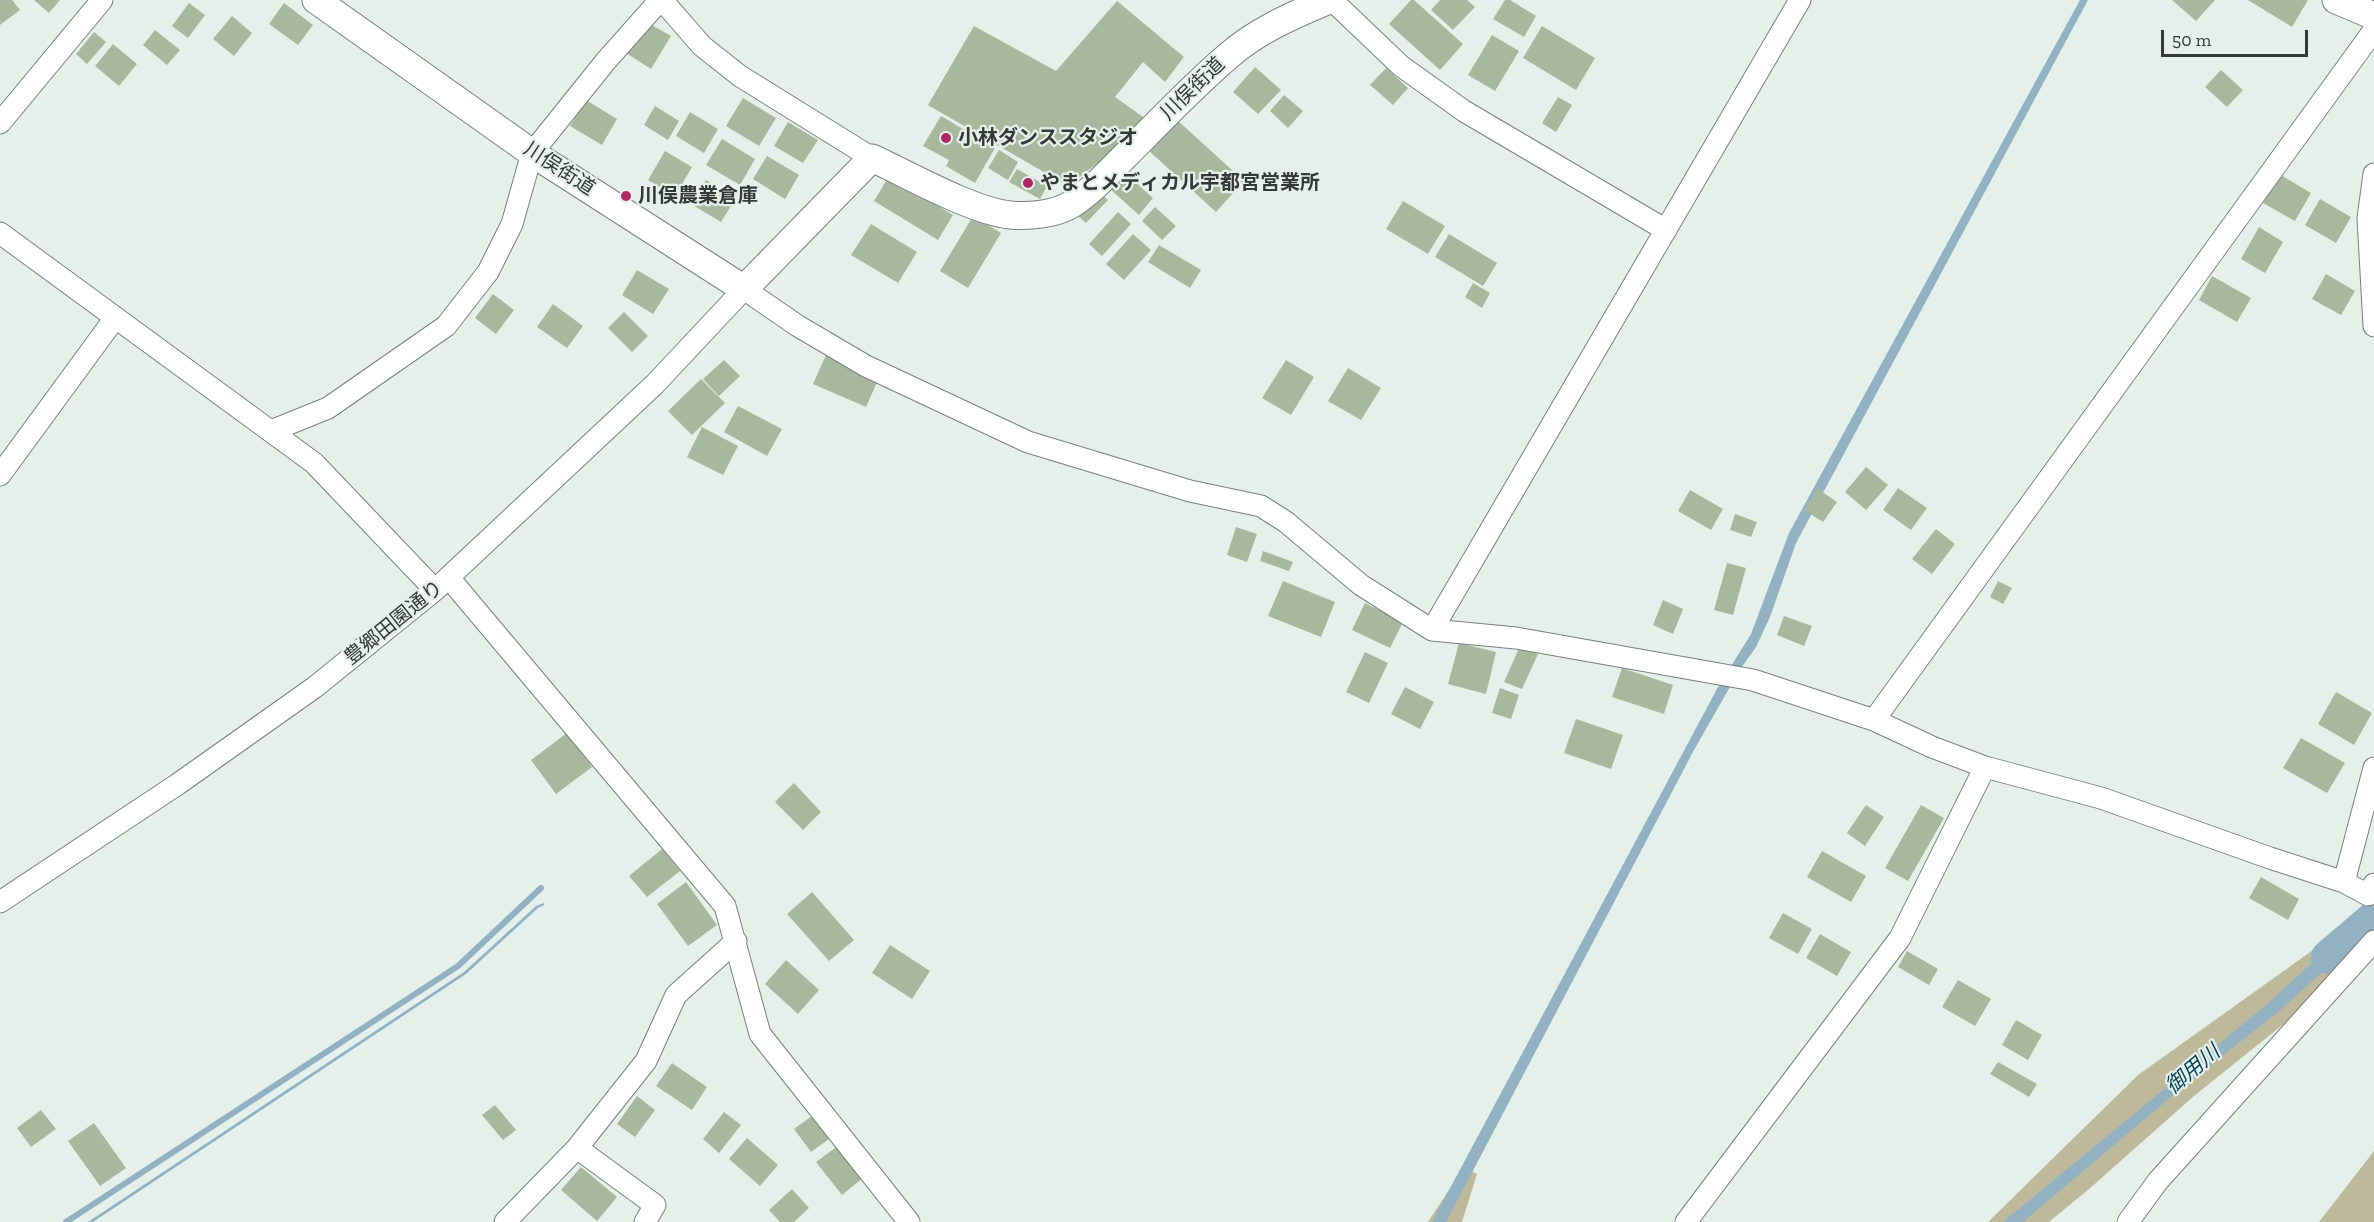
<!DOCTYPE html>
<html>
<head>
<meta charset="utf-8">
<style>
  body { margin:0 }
  #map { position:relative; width:2374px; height:1222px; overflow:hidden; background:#e6f0eb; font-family:"Zilla Slab",serif }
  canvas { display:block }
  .scale { position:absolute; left:2161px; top:30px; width:147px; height:27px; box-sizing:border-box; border:3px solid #343837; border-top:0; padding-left:8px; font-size:18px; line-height:21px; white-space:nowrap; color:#343837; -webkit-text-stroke:4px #e6f0eb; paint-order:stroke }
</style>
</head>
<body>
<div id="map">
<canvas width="2374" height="1222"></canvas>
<div class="scale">50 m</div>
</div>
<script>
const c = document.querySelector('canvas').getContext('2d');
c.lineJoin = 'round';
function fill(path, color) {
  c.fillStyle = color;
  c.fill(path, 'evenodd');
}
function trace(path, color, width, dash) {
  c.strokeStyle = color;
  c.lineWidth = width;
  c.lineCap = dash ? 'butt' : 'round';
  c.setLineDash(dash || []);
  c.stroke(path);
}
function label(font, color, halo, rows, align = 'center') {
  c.font = font + ' "Zilla Slab","Noto Sans JP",serif';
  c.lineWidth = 4.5;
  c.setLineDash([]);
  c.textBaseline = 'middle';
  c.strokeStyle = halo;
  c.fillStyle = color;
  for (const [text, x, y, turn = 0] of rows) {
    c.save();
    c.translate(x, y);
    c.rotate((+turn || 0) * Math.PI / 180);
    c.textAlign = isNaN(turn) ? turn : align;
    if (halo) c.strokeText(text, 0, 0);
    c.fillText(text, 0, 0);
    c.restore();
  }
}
const forest = new Path2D(`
  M2327,940L2342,952L2348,966L2280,1027L2194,1096L2089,1189L2049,1222H1988L2138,1075Z
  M2374,1151V1222H2319Z
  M1464,1167L1477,1174L1462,1222H1428Z`);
const water = new Path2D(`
  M2080,0H2088L1796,543L1770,617L1756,647L1739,671L1694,750L1446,1222H1432L1718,687L1751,634L1789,533Z
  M544,903V905L538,908L466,974L93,1222H88L464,972L536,906Z
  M2360,915L2367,939L2337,959L2277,1013L2185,1085L2023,1222H2003L2265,1006L2340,937Z`);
const stream = new Path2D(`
  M66,1222L458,966L541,888`);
const river = new Path2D(`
  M2328,957L2374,918`);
const building = new Path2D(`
  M0,0H12L20,10L0,25Z
  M34,0H60L49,13Z
  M1411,0H1414L1463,44L1440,70L1389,24Z
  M1440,0H1467L1475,7L1453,30L1431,10Z
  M1505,0H1510L1536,16L1524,37L1493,19Z
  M2172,0H2215L2196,21Z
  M2248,0H2308L2292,27Z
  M1117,1L1184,57L1165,82L1143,62L1115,97L1146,119L1112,152L1068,186L928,105L974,26L1056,71Z
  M189,3L205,15L188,38L172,26Z
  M284,3L313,25L298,45L269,24Z
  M232,16L252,33L234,56L213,39Z
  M645,21L671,36L651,69L626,53Z
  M1542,26L1595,58L1576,90L1523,58Z
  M155,30L180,50L167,65L143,45Z
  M94,32L106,42L87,64L76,54Z
  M1492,35L1519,51L1495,91L1468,75Z
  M113,44L137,64L119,86L95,66Z
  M1255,67L1281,90L1258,114L1233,92Z
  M1386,68L1408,88L1393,105L1370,85Z
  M2221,70L2243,90L2227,107L2205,87Z
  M1284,95L1303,111L1288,128L1270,111Z
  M1558,97L1572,105L1556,132L1542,123Z
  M743,98L776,118L759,146L726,126Z
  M586,100L617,119L602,145L570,126Z
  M655,106L679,121L668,140L644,125Z
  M690,112L718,129L704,153L676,136Z
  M941,116L995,148L975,183L946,166L949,160L923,146Z
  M1175,118L1244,181L1216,212L1147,149Z
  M788,122L818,140L803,163L774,146Z
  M722,139L755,159L740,185L706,165Z
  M999,150L1018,162L1008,180L988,168Z
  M665,151L692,167L675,196L648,180Z
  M767,156L799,175L785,199L753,179Z
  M1017,169L1047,186L1040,199L1009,182Z
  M1124,172L1153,198L1139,215L1109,188Z
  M2279,174L2311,193L2295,221L2263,203Z
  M889,176L953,215L938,240L874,201Z
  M706,180L736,198L721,222L691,204Z
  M1098,191L1108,200L1086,223L1077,215Z
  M2320,199L2351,217L2336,243L2305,225Z
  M1403,201L1445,226L1428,254L1386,229Z
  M1155,207L1176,226L1162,240L1142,221Z
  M1118,212L1131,224L1102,256L1089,244Z
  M973,216L1001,233L968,288L940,271Z
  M871,224L917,252L898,283L851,255Z
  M2259,227L2283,242L2265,273L2241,259Z
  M1133,234L1151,250L1124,280L1106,264Z
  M1449,234L1497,263L1483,286L1435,257Z
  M1159,245L1201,270L1190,288L1148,262Z
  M637,270L669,289L653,314L622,295Z
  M2326,274L2355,291L2341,315L2312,299Z
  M2212,276L2251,298L2237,322L2199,300Z
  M1473,283L1490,293L1482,308L1465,297Z
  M493,294L514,310L496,334L475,318Z
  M553,304L583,326L567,348L537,327Z
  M624,312L648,336L632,352L608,328Z
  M826,355L879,378L866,407L813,384Z
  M724,360L740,376L719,396L703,379Z
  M1286,360L1314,377L1291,415L1262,398Z
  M1348,368L1381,388L1361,420L1328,401Z
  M701,379L725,403L692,435L668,411Z
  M738,406L782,429L767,456L724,432Z
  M702,427L738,446L723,475L687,457Z
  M1866,467L1888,485L1866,510L1845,492Z
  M1898,488L1927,508L1911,530L1883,510Z
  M1818,489L1837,502L1823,522L1804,510Z
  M1690,490L1723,509L1711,530L1678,511Z
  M1735,514L1757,522L1751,537L1730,530Z
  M1236,527L1257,534L1247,562L1227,555Z
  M1936,529L1955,544L1932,574L1912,559Z
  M1263,551L1293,562L1289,571L1260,561Z
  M1727,563L1746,568L1733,615L1714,610Z
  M1283,581L1335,602L1321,637L1268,616Z
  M1998,581L2012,588L2003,604L1990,597Z
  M1663,600L1683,609L1673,634L1653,625Z
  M1365,603L1403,622L1390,648L1352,630Z
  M1784,616L1812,626L1804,646L1777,635Z
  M1459,643L1496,652L1486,694L1448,684Z
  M1520,646L1538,654L1522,689L1504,682Z
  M1365,652L1388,663L1369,703L1346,692Z
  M1622,668L1673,685L1664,714L1612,697Z
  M1405,687L1434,702L1420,729L1391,714Z
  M1500,688L1519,695L1511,719L1492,713Z
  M2336,692L2372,713L2354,745L2318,724Z
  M1576,719L1623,735L1611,769L1564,753Z
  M567,733L592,767L556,794L531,760Z
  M2301,738L2345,763L2327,793L2283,768Z
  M794,783L821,812L803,830L775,802Z
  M1866,805L1884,817L1865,846L1847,833Z
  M1921,805L1944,818L1908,881L1885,868Z
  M662,849L680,871L647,897L629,876Z
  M1822,851L1866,876L1851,902L1807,877Z
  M2261,877L2299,899L2288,920L2249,898Z
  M686,882L717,925L688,946L657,904Z
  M812,892L854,940L829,961L787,914Z
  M1783,913L1812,929L1798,954L1769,938Z
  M1820,934L1851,952L1837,976L1806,958Z
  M890,945L930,971L912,999L872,973Z
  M1907,951L1938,969L1929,985L1898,967Z
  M786,960L819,990L798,1014L765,984Z
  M1958,980L1991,999L1975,1026L1942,1007Z
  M2016,1020L2042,1035L2028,1060L2002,1045Z
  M1998,1062L2037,1084L2029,1097L1990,1074Z
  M672,1063L707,1087L692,1110L656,1086Z
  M637,1096L655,1110L635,1137L617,1124Z
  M495,1105L516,1130L503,1140L482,1115Z
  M41,1110L56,1129L31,1147L17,1128Z
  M724,1112L741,1125L719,1153L703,1139Z
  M816,1113L833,1136L811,1152L794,1129Z
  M94,1123L126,1168L100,1186L68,1141Z
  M747,1138L778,1165L760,1186L729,1159Z
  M839,1145L864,1177L842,1195L816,1162Z
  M581,1167L617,1197L597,1221L561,1190Z
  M792,1189L809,1208L794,1222H780L769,1210Z`);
const minor = new Path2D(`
  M662,0L702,46L740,76L872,158
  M1336,0L1338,6L1401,66L1464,111L1666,230
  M0,123L102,0
  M2374,174L2368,218L2374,326
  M0,233L314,463L435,590
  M271,431L328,408L446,326L488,272L512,224L532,153L605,62L660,0
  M0,475L115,318
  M449,578L725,906L760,1034L909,1222
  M1432,630L1800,0
  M1874,720L2374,30
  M2344,882L2374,768
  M0,902L178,784L315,687L435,590L655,384L744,289L798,326L866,366L1028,442L1190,491L1261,506L1286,522L1361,585L1432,630L1516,638L1753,680L1874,720L1932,747L1985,767L2101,798L2270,858L2344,882L2368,895L2374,884
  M577,1148L655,1205L645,1222
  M505,1222L577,1148L646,1061L676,995L736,941
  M1686,1222L1900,938L1985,767
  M2128,1222L2158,1181L2374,941`);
const major = new Path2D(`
  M316,0L532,153L744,289L872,158C909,175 972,211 1010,215C1029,217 1056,214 1072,204C1092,191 1109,172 1126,155C1159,122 1191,88 1227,57C1256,31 1293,15 1329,0
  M2336,0L2374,16`);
const markers = [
  [946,138,6,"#b02665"],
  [1028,183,6,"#b02665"],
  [626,196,6,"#b02665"]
];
const streetNames = [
  ["川俣街道",1193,89,-44],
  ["川俣街道",559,169,33],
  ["豊郷田園通り",394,623,-39]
];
const poiNames = [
  ["小林ダンススタジオ",958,138],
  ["やまとメディカル宇都宮営業所",1040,183],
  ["川俣農業倉庫",638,196]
];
const waterNames = [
  ["御用川",2193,1070,-40]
];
fill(forest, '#bfb99b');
fill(water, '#92b1c3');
trace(stream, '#92b1c3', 6);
trace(river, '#92b1c3', 34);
fill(building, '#a8b89c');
trace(minor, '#78817d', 23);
trace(major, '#78817d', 29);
trace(minor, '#fff', 21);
trace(major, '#fff', 27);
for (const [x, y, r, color] of markers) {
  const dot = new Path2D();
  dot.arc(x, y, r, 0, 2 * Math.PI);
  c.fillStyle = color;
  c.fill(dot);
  trace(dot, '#e6f0eb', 2);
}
label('20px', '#343837', '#e6f0eb', streetNames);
label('bold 20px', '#343837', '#e6f0eb', poiNames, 'left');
label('italic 21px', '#003f58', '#e6f0eb', waterNames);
</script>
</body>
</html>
